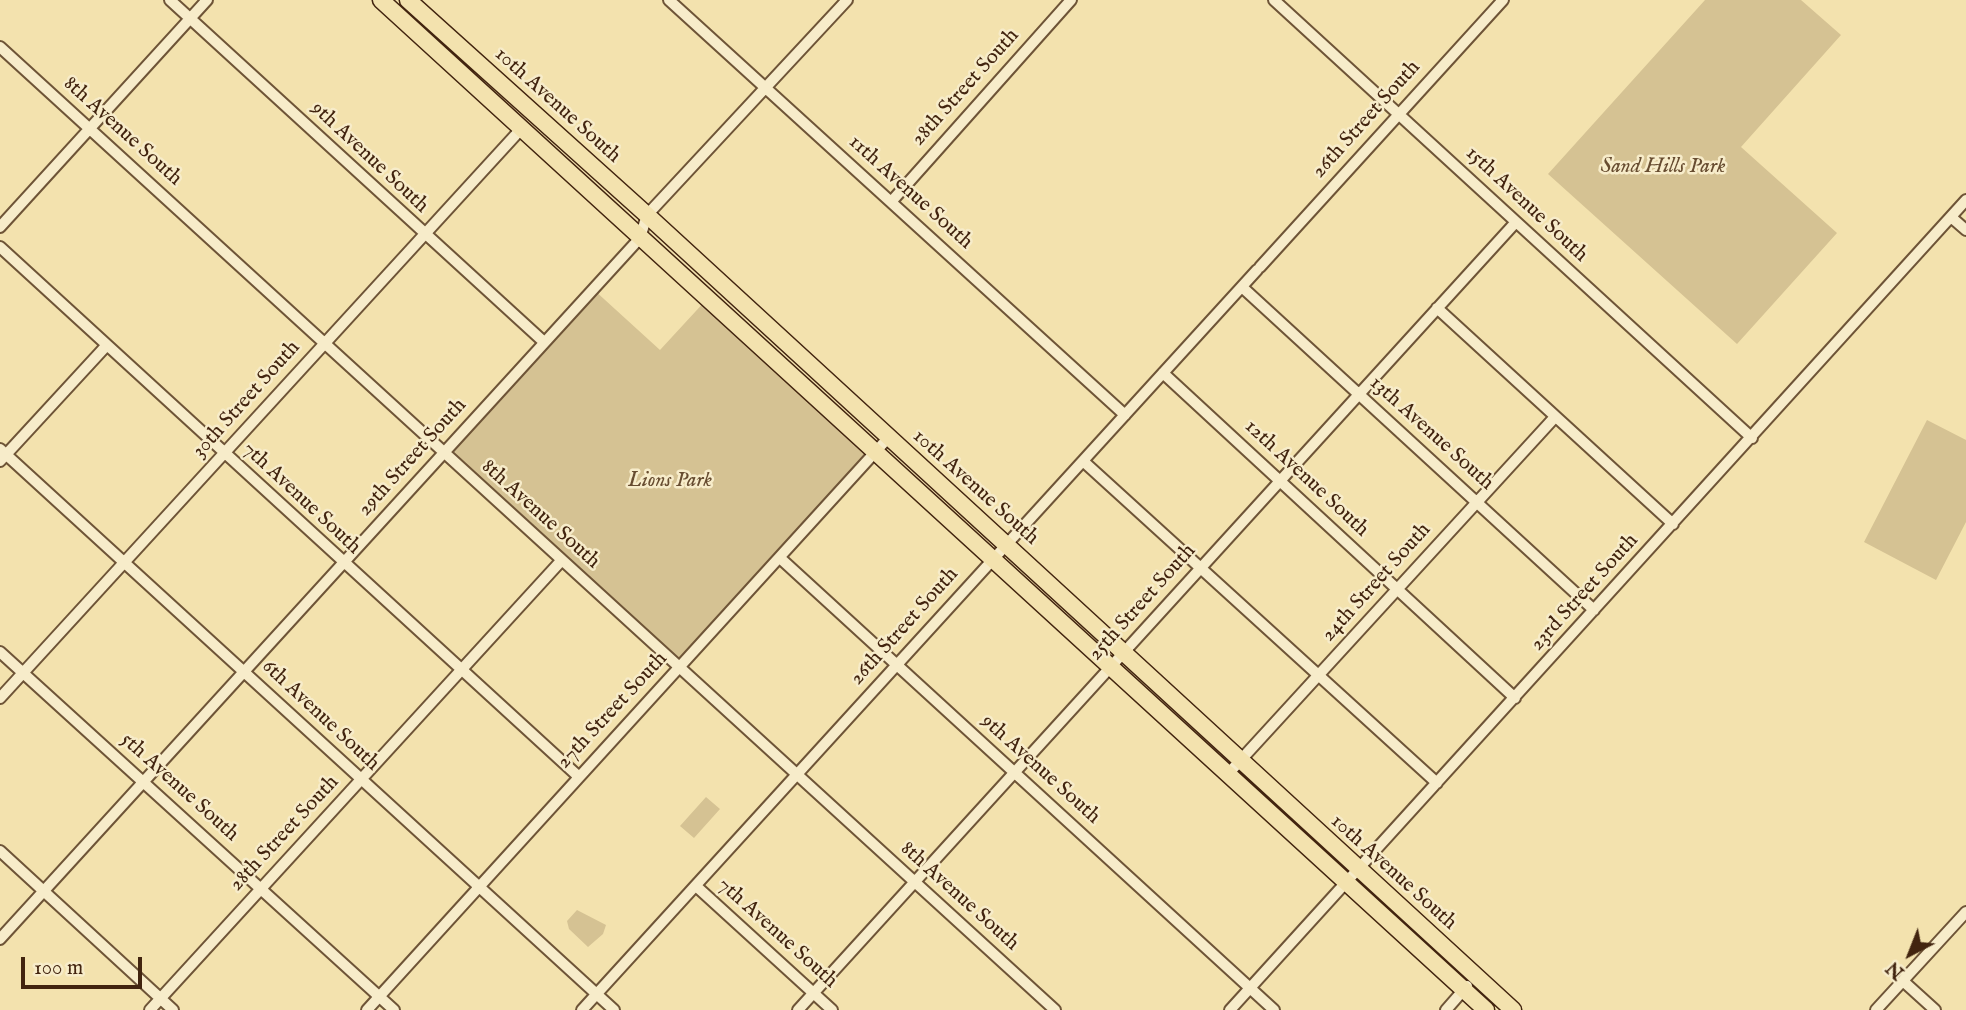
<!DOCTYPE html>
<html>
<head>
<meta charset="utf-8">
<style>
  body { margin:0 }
  #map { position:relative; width:1966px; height:1010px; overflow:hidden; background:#f3e2ae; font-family:"IM FELL English",serif }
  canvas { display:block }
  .north { position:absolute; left:1875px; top:919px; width:70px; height:70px; -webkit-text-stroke:5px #f7ecca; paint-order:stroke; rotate:222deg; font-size:19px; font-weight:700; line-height:28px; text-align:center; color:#42240f }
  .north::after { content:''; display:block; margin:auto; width:24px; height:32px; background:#42240f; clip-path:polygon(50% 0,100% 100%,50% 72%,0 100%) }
  .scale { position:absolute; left:21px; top:957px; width:121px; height:32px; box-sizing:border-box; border:4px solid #42240f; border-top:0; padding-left:9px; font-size:21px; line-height:24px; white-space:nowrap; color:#42240f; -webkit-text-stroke:5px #f7ecca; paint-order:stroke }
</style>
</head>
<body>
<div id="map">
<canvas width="1966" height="1010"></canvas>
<div class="north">N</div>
<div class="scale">100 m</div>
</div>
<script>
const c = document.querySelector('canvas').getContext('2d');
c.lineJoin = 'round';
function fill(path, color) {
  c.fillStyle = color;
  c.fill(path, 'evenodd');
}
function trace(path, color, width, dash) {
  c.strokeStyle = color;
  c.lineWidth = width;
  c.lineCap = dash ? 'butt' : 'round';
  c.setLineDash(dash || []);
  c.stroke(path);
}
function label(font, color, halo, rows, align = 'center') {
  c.font = font + ' "IM FELL English",serif';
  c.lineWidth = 5;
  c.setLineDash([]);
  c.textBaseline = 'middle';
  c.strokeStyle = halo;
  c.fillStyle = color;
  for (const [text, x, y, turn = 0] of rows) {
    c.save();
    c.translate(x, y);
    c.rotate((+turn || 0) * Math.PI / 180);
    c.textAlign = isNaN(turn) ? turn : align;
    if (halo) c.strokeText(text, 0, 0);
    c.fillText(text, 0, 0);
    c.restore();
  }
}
const green = new Path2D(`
  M1705,0H1801L1841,35L1741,147L1837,233L1737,344L1548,174Z
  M593,289L660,350L707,299L877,452L680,668L444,453Z
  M1927,420L1966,440V522L1936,580L1864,542Z
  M706,797L720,809L694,838L680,826Z
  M577,910L606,925L603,934L588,947L569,929L567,921Z`);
const minor = new Path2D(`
  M170,0L544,342
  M669,0L1125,415
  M1274,0L1752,438
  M0,47L1055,1010
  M891,202L1071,0
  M1951,217L1966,230
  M0,227L207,0
  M0,247L578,776
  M1260,267L1503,0
  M1242,287L1594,610
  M1437,308L1673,524
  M1163,373L1515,698
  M0,449L614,1010
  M0,461L107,345
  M1083,461L1437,783
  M780,558L1274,1010
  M0,652L394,1010
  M0,698L522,128
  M1227,775L1555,417
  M0,851L173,1010
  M696,886L832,1010
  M0,939L640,238L647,215L847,0
  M1903,981L1935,1010
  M150,1010L561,561
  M367,1010L888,438
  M582,1010L1257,270
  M798,1010L1516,222
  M1230,1010L1966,200
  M1446,1010L1467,986
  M1876,1010L1966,912`);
const highway = new Path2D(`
  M381,0L1486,1010
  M408,0L647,215L1513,1010`);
const streetNames = [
  ["28th Street South",966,88,-48],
  ["10th Avenue South",557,106,42],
  ["26th Street South",1367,120,-48],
  ["8th Avenue South",122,132,42],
  ["9th Avenue South",369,158,43],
  ["11th Avenue South",910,193,42],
  ["15th Avenue South",1526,205,43],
  ["30th Street South",247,400,-48],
  ["13th Avenue South",1431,434,42],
  ["29th Street South",413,458,-48],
  ["12th Avenue South",1306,479,43],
  ["10th Avenue South",975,488,42],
  ["7th Avenue South",301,499,43],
  ["8th Avenue South",540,515,42],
  ["24th Street South",1377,583,-48],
  ["23rd Street South",1585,593,-48],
  ["25th Street South",1143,603,-48],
  ["26th Street South",905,627,-48],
  ["27th Street South",613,711,-47],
  ["6th Avenue South",320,716,43],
  ["9th Avenue South",1040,770,42],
  ["5th Avenue South",179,788,42],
  ["28th Street South",285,834,-47],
  ["10th Avenue South",1393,873,42],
  ["8th Avenue South",959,897,42],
  ["7th Avenue South",777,934,42]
];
const parkNames = [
  ["Sand Hills Park",1663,168],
  ["Lions Park",670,482]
];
fill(green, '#d5c293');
trace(minor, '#6e5437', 14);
trace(highway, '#42240f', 19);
trace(minor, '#f7ecca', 10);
trace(highway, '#f3e2ae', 16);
label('21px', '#42240f', '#f7ecca', streetNames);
label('italic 21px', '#674c30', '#f7ecca', parkNames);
</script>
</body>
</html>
